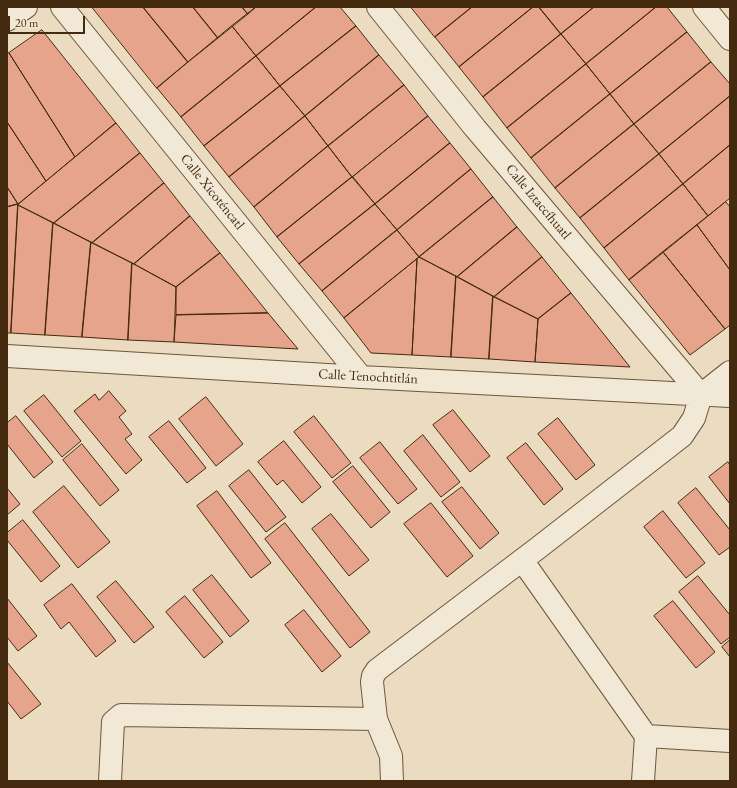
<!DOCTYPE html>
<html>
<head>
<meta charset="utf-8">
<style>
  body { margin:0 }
  #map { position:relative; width:737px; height:788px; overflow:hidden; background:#ebdbc0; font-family:"EB Garamond",serif }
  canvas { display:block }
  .frame { position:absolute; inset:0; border:8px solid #442a0e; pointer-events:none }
  .scale { position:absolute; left:8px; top:16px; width:77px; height:18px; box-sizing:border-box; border:2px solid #442a0e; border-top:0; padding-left:5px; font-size:12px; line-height:14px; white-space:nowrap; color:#442a0e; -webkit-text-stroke:3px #f2e8d6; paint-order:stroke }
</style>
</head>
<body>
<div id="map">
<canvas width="737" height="788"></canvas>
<div class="frame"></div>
<div class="scale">20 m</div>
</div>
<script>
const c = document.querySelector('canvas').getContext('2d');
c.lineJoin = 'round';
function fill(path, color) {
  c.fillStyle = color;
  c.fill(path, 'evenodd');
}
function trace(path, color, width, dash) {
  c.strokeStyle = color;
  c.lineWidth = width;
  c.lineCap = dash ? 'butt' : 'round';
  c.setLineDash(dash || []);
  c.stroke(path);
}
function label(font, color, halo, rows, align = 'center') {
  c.font = font + ' "EB Garamond",serif';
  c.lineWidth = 4;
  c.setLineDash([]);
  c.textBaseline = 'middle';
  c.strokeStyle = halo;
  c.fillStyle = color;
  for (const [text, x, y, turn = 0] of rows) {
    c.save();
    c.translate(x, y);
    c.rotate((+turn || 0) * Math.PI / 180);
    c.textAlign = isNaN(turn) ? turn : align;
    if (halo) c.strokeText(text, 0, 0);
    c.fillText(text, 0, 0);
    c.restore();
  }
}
const building = new Path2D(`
  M92,7H143L188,62L157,88Z
  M143,7H193L218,38L188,62Z
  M193,7H242L248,14L218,38Z
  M242,7H256L248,14Z
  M256,7H316L256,56L232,26Z
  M316,7H340L356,26L280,86L256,56Z
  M411,7H472L435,37Z
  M472,7H533L459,67L435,37Z
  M533,7H539L561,34L483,97L459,67Z
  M539,7H594L561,34Z
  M594,7H656L586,64L561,34Z
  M656,7H667L687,32L610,94L586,64Z
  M232,26L256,56L181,117L157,88Z
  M356,26L379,55L305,116L280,86Z
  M42,30L116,123L75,157L9,53Z
  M687,32L711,62L634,124L610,94Z
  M561,34L586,64L507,128L483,97Z
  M9,53L75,157L46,181L7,122V54Z
  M379,55L404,85L328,146L305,116Z
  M256,56L280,86L204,146L181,117Z
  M711,62L730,84V96L659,154L634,124Z
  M586,64L610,94L531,158L507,128Z
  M404,85L428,116L352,177L328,146Z
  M280,86L305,116L229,177L204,146Z
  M610,94L634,124L555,188L531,158Z
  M730,96V145L683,184L659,154Z
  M305,116L328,146L254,207L229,177Z
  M428,116L450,143L375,204L353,177Z
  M7,122L46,181L18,204L7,187Z
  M116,123L140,153L54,223L18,205Z
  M634,124L659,154L580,218L555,188Z
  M450,143L471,169L397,230L375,204Z
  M730,145V198L708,216L683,184Z
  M328,146L352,177L277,237L254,207Z
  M140,153L164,183L92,243L54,223Z
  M659,154L683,184L604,248L580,218Z
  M471,169L493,197L419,257L397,230Z
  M352,177L375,204L299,264L277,237Z
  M164,183L190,216L134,264L92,243Z
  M683,184L708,216L629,280L604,248Z
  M7,187L18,204L7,207Z
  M493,197L517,227L457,277L419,257Z
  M726,202L730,207V270L697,225Z
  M18,204L11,333H7V207Z
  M375,204L397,230L322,291L299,264Z
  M18,205L53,223L45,335L11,333Z
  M190,216L220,253L176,287L134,264Z
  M53,223L91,242L82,337L45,335Z
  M697,225L730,270V325L725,329L663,252Z
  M517,227L542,257L494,297L457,277Z
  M397,230L419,257L344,318L322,291Z
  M91,242L132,263L128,340L82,337Z
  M663,252L725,329L690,355L629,280Z
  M220,253L268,313L176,315V287Z
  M419,257L456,276L451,357L412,355L417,259Z
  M542,257L571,293L538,319L494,297Z
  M417,259L412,355L371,353L344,318Z
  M132,263L176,287L174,342L128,340Z
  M456,276L493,296L489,359L451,357Z
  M571,293L630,367L535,362L538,319Z
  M493,296L538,319L535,362L489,359Z
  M268,313L298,349L174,342L176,315Z
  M109,391L126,411L119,417L132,434L125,439L142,460L126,474L74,411L95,394L99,400Z
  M44,395L81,441L62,457L24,411Z
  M206,397L243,444L216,466L179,419Z
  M453,410L490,456L470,472L433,425Z
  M16,416L53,462L34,478L7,444V423Z
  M314,416L351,463L332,478L294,432Z
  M558,418L595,465L576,480L538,434Z
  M169,421L206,468L187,483L149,437Z
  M423,435L460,482L441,497L404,451Z
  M284,441L321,487L302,503L283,480L277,485L258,462Z
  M380,442L417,489L398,504L360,458Z
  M526,443L563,489L544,505L507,458Z
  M82,444L119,490L100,506L63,460Z
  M728,462L730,465V504L709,477Z
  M353,466L390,512L371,528L333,482Z
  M249,470L286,517L266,532L229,486Z
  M64,486L110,542L78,568L33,512Z
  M462,487L499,533L480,549L442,502Z
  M7,488L20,504L7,515Z
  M696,488L730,530V547L719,555L678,503Z
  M217,491L271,563L251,578L197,506Z
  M431,503L473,556L447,577L404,524Z
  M663,511L705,563L686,578L644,527Z
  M331,514L369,560L349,576L312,529Z
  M23,520L60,566L41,582L7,540V533Z
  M285,523L370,632L350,648L265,539Z
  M212,575L249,621L230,637L193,590Z
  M698,576L730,615V637L721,644L679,592Z
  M116,581L154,627L134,643L97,597Z
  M72,584L116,641L96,657L69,622L61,629L44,605Z
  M185,596L223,642L204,658L166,612Z
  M7,598L37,636L18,651L7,637Z
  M673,601L715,652L696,668L654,616Z
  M304,610L341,656L322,672L285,625Z
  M730,640V657L722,647Z
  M7,662L41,704L21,719L7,701Z`);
const minor = new Path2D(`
  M62,7L361,377
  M378,7L475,128L701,395
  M704,7L730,39
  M7,20L26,7
  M7,356L361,377L730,396
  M701,395L730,372
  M522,560L646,736L643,781
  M646,736L730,741
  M110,781L113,722L121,715L376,719
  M392,781L391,756L376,719L372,682L373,676L377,670L538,548L682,436L694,418L701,395`);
const streetNames = [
  ["Calle Xicoténcatl",212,192,51],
  ["Calle Iztaccíhuatl",538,202,50],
  ["Calle Tenochtitlán",368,377,3]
];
fill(building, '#e6a48c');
trace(building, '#442a0e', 1);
trace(minor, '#6e563a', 24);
trace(minor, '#f2e8d6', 22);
label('14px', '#442a0e', '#f2e8d6', streetNames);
</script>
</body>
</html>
